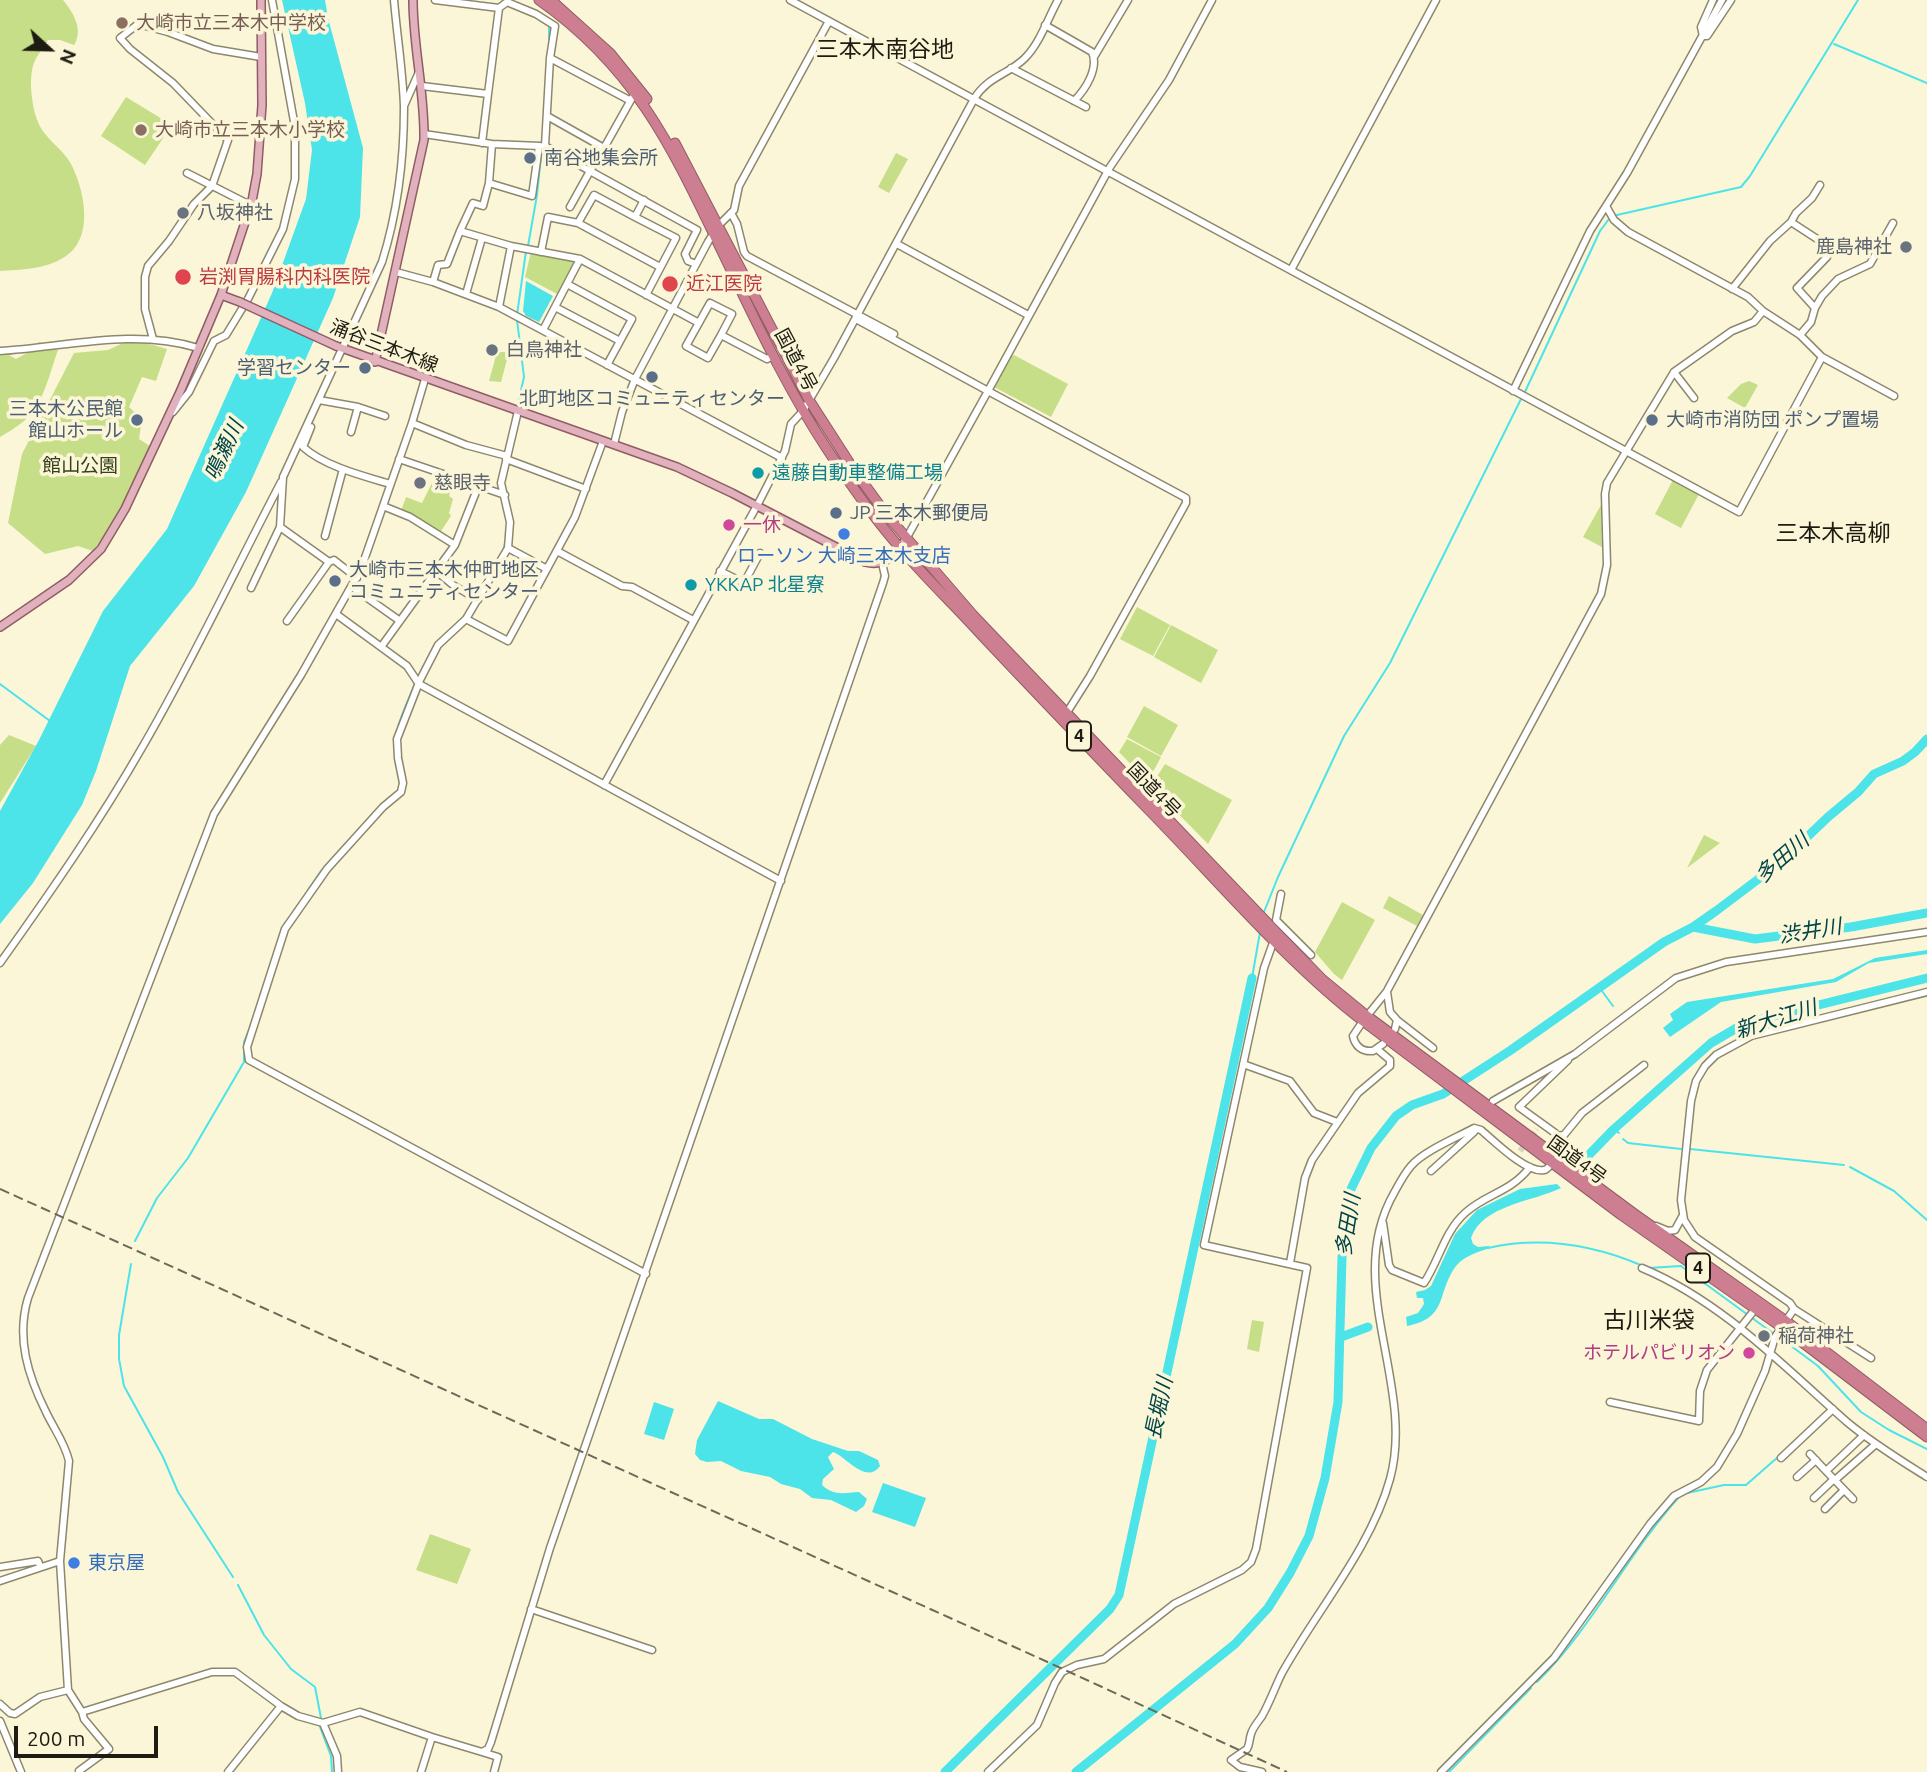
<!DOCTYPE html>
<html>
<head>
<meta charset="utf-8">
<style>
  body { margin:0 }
  #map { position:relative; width:1927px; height:1772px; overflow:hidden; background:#fbf6d8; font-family:Ubuntu,sans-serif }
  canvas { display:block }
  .north { position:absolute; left:14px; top:14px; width:70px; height:70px; -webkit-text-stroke:5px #fbf6d8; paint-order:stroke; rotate:112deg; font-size:19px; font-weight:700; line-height:28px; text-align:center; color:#1e1c12 }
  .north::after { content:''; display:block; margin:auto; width:24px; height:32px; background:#1e1c12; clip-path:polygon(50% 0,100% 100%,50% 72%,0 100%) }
  .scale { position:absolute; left:14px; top:1726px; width:144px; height:32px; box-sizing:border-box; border:4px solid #1e1c12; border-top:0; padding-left:9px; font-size:21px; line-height:24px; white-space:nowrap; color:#1e1c12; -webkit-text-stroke:5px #fbf6d8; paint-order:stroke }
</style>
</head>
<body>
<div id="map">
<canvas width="1927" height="1772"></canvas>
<div class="north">N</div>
<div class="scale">200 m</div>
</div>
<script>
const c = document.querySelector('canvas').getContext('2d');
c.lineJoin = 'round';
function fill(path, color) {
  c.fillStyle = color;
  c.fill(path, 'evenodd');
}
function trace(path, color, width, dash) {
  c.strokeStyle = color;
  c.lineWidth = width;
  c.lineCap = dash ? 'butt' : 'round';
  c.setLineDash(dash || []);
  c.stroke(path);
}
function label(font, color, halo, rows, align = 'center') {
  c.font = font + ' Ubuntu,"Noto Sans JP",sans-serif';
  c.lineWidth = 7;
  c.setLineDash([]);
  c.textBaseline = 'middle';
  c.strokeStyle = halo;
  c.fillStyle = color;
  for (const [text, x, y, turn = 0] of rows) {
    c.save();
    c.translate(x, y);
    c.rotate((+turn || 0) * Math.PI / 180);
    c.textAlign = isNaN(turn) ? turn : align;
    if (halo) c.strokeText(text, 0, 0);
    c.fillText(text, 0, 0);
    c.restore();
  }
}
const green = new Path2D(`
  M0,0H63C73,12 84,30 74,45L60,40H48C44,47 37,55 34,63C28,78 32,108 38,122C44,138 63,149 71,164C85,191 95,240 63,258C45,269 21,270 0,271Z
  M126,97L172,125L145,165L101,136Z
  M896,153L908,159L889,193L878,187Z
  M531,252L576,262L559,295L525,277Z
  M132,339L167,349L156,381L142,377L129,407L142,419L139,439L153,448L123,511L93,551L78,546L45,554L8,523L22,454L74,353L108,350Z
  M39,342L58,350C50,372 43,406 24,421C17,427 8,432 0,437V350L16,359L27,353Z
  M497,352H509L501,382L489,381Z
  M1014,355L1068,384L1051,417L994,387L1010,357Z
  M1749,381L1758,385L1745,408L1727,398L1741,384Z
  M434,479L452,486L449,496L453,499L449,513L451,516L439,534L401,511L406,497L422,503Z
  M1673,480L1699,494L1681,528L1655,514Z
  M1601,505L1602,547L1583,537Z
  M1137,607L1170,625L1153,656L1120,639Z
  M1171,625L1218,650L1201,683L1154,657Z
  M1144,706L1178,725L1161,756L1127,737Z
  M9,735L36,746L0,803V745Z
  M1127,739L1161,757L1154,770L1144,778L1119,752Z
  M1165,764L1232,800L1208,844L1151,786Z
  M1704,835L1720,843L1687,868Z
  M1389,896L1423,915L1417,926L1383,908Z
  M1342,902L1375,920L1342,980L1334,974L1315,952Z
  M1252,1320L1264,1322L1259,1352L1247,1349Z
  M430,1534L471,1549L457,1584L416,1570Z`);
const water = new Path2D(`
  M282,0H325L328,18L363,148L360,217L333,298L246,492L194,586L130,666L96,771L82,805L33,883L0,924V811L39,740L103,611L167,529L272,293L306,199L312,150L305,103Z
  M526,281L553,296L539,322L526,316L523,311Z
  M1927,950V954L1869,963L1836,982L1721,1002L1670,1037L1663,1028L1673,1020L1670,1014L1687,1002L1833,979L1875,958Z
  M1557,1184L1561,1188C1535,1201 1482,1205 1471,1238L1473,1244L1478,1247L1489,1246L1490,1248C1478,1252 1464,1256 1456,1266C1436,1293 1449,1318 1407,1326L1406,1317L1418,1313L1424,1304L1423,1298H1417L1416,1292L1425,1290L1431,1286L1455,1234L1477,1210L1520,1189Z
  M718,1401L759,1419H773L812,1439L848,1451H859L878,1460L880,1466C866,1485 847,1457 833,1452L828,1457L834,1469L823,1479L822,1485C834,1496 843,1493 859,1492L867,1499L864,1506L856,1512L831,1500L812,1498L800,1489L781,1484L770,1477L741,1471L721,1461L707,1462L700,1460L695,1454L697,1440Z
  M654,1402L674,1409L664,1440L644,1434Z
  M883,1483L926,1498L915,1527L872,1512Z`);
const stream = new Path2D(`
  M1834,44L1927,83
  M549,48V26
  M528,246L537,195L542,147
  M517,315L526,251
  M517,320L524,377L517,408
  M1524,394L1600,231L1609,219L1617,215L1741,187L1750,176L1858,0
  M503,551L506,540
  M420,673L434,646L447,633
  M0,684L50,721
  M397,769C389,737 403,713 415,684
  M308,890L321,871L346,843
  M1264,912L1278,877L1344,736L1390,663L1521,399
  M279,937L285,923
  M1252,978L1260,932
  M1599,987L1613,1006
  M1614,1129L1619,1133
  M1623,1139L1628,1143L1681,1149
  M1690,1149L1844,1165
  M1850,1167L1894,1191L1927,1220
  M135,1241L157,1198L188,1158L244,1062V1042L252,1023
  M1488,1248C1541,1236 1594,1245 1643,1266
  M131,1264L119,1335V1359L124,1386L163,1457L178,1492L233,1577
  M1648,1268L1681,1266L1774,1334
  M1779,1337L1818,1366L1861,1412L1889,1430L1927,1449
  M1687,1493L1724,1485H1746L1778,1457
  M238,1585L264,1635L291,1669L315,1687L321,1718
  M1537,1682C1592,1628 1627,1555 1679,1497
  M320,1727L331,1756L332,1772
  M1449,1772L1531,1688`);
const river = new Path2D(`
  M1693,927L1755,939L1851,927L1927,913
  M1581,1163L1614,1129L1711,1043L1740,1026L1758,1020L1927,978
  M1341,1337L1368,1327
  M945,1772L1110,1609L1119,1595L1252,978
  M1076,1772L1235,1644L1268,1608L1290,1573L1309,1536L1325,1478L1338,1402L1342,1257L1351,1189L1371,1148L1396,1116L1412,1105L1443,1094L1511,1050L1664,942L1693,927L1716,911L1781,862L1828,817L1858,792L1874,774L1903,761L1915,752L1927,739`);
const minorTunnel = new Path2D(`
  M1520,1151L1537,1129`);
const minor = new Path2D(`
  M435,0L499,8
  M790,0L1739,512L1822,357
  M1713,0L1701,27L1703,36H1707L1731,0
  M1045,25L1092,52C1099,68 1086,89 1074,101
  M1094,57L1128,0
  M550,58L629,100
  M1011,68L1086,107
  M422,86L488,94L499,8L507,2L536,14L555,26L550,58L545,146L590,171L604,148L547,116
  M404,106L419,72
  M424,134L492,144L540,146
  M482,143L488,94
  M539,146L532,196L489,183L483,206L473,203L460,231L511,246L580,259L699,323
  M604,148L632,98
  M187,173L250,205
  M489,183L492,144
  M1606,206L1614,220L1628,232L1748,297L1763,311L1800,335L1822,357L1894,396
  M570,207L590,171L697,230L685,254L688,261L696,264
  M731,213L737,224L744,252L747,256L894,334
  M635,217L676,238L646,295
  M1791,222L1831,248L1827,257L1797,288L1815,308
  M578,223L660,267
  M897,244L1028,315
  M541,252L548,217L578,223L594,195L635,217L644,200
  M1291,270L1436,0
  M396,272L433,282L499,307L782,458
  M433,282L438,265L447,264L460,231
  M567,284L632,319L607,365
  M1732,289L1770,241L1791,222L1796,213L1812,198L1820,185
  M466,294L482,238
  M499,307L511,246
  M555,307L620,341
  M856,319L988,391L1110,167L1169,80L1212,0
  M543,330L580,259
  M721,335L708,358L686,346L710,303L732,314L721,335L767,359L773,356
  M1800,335L1811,322L1815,308L1822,296L1838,279L1870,264L1893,223
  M153,339L145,309V277L148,266L169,241L194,204L212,186L228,140L173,83L130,49L120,38L138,24L168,32L213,49L261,57
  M0,351C66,347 134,328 198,348
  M1674,372L1694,398
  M425,379L412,423L361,569L301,675L214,814L28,1298C16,1338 28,1376 46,1412C54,1429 65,1443 69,1461L60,1561L68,1690L82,1712L212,1672H235L281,1706L298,1716L323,1723L360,1712L432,1737
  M1513,391L1590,231L1627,173L1722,0
  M319,400L358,407L385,416
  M518,411L501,483L510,522L508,548L466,619L438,645L420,680L397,739L398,758L403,783L401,792L383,807L327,869L285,929L247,1047L249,1060L646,1274
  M173,412L189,392L214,341L226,335L248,299L283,229L295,179V127L272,0
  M412,423L466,445L507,456
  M311,427L303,447C324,466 363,476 390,484
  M351,432L358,407
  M614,444L622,412L635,379L708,242L718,226L734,210L739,186L829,21
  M399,459L505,495
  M506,459L586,489
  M383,506L410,517L455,545
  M325,536L343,469
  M906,539L988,391L1186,498V503L1090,676L1066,714
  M508,548L547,569
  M557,551L622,586L632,587L693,620
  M436,571L453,585L478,600
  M720,571L744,583L760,553
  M357,578L334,560L329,562L280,527L283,477L382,262C398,211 404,161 404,107C403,72 397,36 394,0
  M352,587L400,621
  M251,588L280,527
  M336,614L407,666L419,684L781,881
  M466,619L508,641L575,517L603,441
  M287,621L329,562
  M381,647L455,545L478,487
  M604,785L760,500L785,451L791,424L803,411L834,358L974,99C988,76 1008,75 1025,58C1040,43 1048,18 1058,0
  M1281,894L1276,920L1311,955
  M0,963C50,893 100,821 143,746C193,660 235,570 281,482
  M1387,992L1390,1012L1397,1020L1395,1029
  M1367,1016L1387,991L1601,594L1607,565L1605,494L1607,483L1674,372L1732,331L1754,322L1763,311
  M1397,1020L1433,1048
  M1363,1021L1353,1036C1355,1046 1362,1052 1373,1051L1383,1044
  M1243,1064L1290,1081L1314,1113L1337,1122
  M1493,1101L1575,1054L1676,978L1726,962L1927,932
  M1556,1136L1564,1135L1582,1113L1644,1065
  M1557,1155L1561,1145L1555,1133L1519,1107L1568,1060
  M1431,1171L1474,1132
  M1383,1223L1389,1265L1392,1270L1424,1283C1439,1261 1444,1232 1465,1213C1487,1193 1510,1193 1530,1167
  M1656,1226L1668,1231L1675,1230L1682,1217
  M1290,1263L1305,1178L1312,1160L1358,1093L1390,1066V1060L1377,1049
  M1642,1268C1723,1302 1783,1366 1847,1422C1872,1443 1900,1460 1927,1477
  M1794,1309L1871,1358
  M1610,1402L1699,1421L1700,1391L1707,1370L1756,1308
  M1810,1454L1826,1471
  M1781,1458L1833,1409
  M1797,1477L1816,1460
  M1835,1480L1876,1444
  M1814,1498L1834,1479
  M1853,1499L1826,1471L1864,1435
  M1825,1509L1844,1490
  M0,1567L38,1561L40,1566
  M0,1581L60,1561
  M531,1609L652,1650
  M0,1704L10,1713L15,1714L40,1697L68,1690
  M0,1721L21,1772
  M323,1723L337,1756L338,1772
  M482,1752L498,1757L494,1772
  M79,1771L109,1749L84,1719L82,1712
  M228,1772L281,1706
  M421,1772L432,1737L482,1752L488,1749L491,1742L550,1548L883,583L885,576L882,563
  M988,1772L1037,1725L1055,1683L1062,1672L1077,1665L1104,1659L1174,1604L1242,1570L1251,1562L1256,1549L1307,1268L1204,1245L1264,968L1274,940
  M1262,1772L1240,1767L1231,1760L1247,1749C1250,1744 1249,1740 1251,1734C1253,1727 1258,1722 1262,1716C1270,1702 1275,1687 1282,1673C1317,1610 1371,1548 1390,1479C1416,1384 1342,1284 1394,1193C1399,1184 1404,1174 1411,1166C1424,1151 1456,1138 1474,1128L1481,1130C1493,1140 1527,1174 1544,1170C1547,1170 1550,1165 1552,1163
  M1441,1772L1554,1658L1650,1524L1674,1496L1701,1482L1717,1467L1737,1434L1765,1371L1775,1337L1794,1309L1790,1303L1695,1237L1684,1220L1681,1200L1691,1101L1696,1081L1705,1066L1716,1055L1751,1036L1927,992`);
const major = new Path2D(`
  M221,295L240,302
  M336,346L677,467L732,493L865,562C885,567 896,555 906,539
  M375,362L424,140C425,93 413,47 413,0
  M0,627L69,580L101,549L125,509L180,392L221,295L252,201L257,174L262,105L261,0`);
const highway = new Path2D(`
  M539,0C633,66 670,143 718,243C752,313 784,384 827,449C850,484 874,519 902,550C925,577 951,602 975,628C1031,688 1088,747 1145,806C1215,877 1284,960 1363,1021L1620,1214L1790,1333L1927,1437
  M551,0L610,53L647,99
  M675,143L809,400L854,470L886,514L973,615L1280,936L1323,980L1367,1016L1636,1215L1786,1321L1927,1429`);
const rail = new Path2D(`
  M0,1189L1052,1664L1287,1772`);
const majorBridge = new Path2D(`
  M240,302L336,346`);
const markers = [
  [122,23,7,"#8d6e63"],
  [141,130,7,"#8d6e63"],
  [530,158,7,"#5c6f8a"],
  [183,213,7,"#6b7280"],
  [1906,247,7,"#6b7280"],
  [183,277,9,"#e0444e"],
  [670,284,9,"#e0444e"],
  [492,350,7,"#6b7280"],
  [365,368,7,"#5c6f8a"],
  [652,377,7,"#5c6f8a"],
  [137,420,7,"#5c6f8a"],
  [1652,420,7,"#5c6f8a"],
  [758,473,7,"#0f9aa8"],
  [420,483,7,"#6b7280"],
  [836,513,7,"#5c6f8a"],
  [729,525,7,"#d1479c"],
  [844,534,7,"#3f7fe0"],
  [335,581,7,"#5c6f8a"],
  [691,585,7,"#0f9aa8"],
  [1764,1336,7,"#6b7280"],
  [1749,1353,7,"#d1479c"],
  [74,1563,7,"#3f7fe0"]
];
const shields = [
  [1079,736,24],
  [1698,1268,24]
];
const shieldNames = [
  ["4",1079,736],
  ["4",1698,1268]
];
const educationNames = [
  ["大崎市立三本木中学校",136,23],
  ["大崎市立三本木小学校",155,130]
];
const serviceNames = [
  ["南谷地集会所",544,158],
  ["学習センター",351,368,"right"],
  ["北町地区コミュニティセンター",652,399,"center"],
  ["三本木公民館",123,409,"right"],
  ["館山ホール",123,431,"right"],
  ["大崎市消防団 ポンプ置場",1666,420],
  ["JP 三本木郵便局",850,513],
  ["大崎市三本木仲町地区",349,570],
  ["コミュニティセンター",349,592]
];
const worshipNames = [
  ["八坂神社",197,213],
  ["鹿島神社",1892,247,"right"],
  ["白鳥神社",506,350],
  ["慈眼寺",434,483],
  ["稲荷神社",1778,1336]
];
const healthNames = [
  ["岩渕胃腸科内科医院",199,277],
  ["近江医院",686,284]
];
const streetNames = [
  ["涌谷三本木線",384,346,21],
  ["国道4号",796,360,62],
  ["国道4号",1154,790,46],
  ["国道4号",1577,1160,36]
];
const parkNames = [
  ["館山公園",80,466]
];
const cultureNames = [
  ["遠藤自動車整備工場",772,473],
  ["YKKAP 北星寮",705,585]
];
const hotelNames = [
  ["一休",743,525],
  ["ホテルパビリオン",1735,1353,"right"]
];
const shopNames = [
  ["ローソン 大崎三本木支店",844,556],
  ["東京屋",88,1563,"left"]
];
const waterNames = [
  ["鳴瀬川",224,450,-65],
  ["多田川",1782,858,-41],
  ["渋井川",1810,931,-9],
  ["新大江川",1776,1019,-17],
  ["多田川",1348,1225,-81],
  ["長堀川",1159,1408,-78]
];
const quarterNames = [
  ["三本木南谷地",885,49],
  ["三本木高柳",1833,533],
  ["古川米袋",1649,1320]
];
fill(green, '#c5de87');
fill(water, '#4ce3e9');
trace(stream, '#4ce3e9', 2);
trace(river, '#4ce3e9', 9);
trace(minorTunnel, '#dad5ba', 6, [6, 3]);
trace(minor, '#8d886d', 9);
trace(major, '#905c65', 10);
trace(highway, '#905c65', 11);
trace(minor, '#fff', 6);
trace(major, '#e1b2bd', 7);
trace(highway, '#cd7f91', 9);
trace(rail, '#6c6958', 2, [10, 5]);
trace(majorBridge, '#905c65', 10, []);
trace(majorBridge, '#e1b2bd', 7);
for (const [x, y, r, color] of markers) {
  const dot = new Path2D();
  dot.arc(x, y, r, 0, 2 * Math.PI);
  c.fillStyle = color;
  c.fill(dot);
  trace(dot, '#fbf6d8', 2.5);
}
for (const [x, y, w] of shields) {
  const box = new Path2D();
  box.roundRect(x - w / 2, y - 14.5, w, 29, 5);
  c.fillStyle = '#fbf6d8';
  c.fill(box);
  trace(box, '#1e1c12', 2);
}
label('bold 18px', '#1e1c12', null, shieldNames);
label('19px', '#785e54', '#fbf6d8', educationNames, 'left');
label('19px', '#4e5e75', '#fbf6d8', serviceNames, 'left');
label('19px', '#5b616d', '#fbf6d8', worshipNames, 'left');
label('19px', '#be3a42', '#fbf6d8', healthNames, 'left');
label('19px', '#1e1c12', '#fbf6d8', streetNames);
label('19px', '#36411a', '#fbf6d8', parkNames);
label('19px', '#0d838f', '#fbf6d8', cultureNames, 'left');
label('19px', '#b23c85', '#fbf6d8', hotelNames, 'left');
label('19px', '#366cbe', '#fbf6d8', shopNames);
label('italic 21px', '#004548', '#fbf6d8', waterNames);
label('23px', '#1e1c12', '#fbf6d8', quarterNames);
</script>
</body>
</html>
